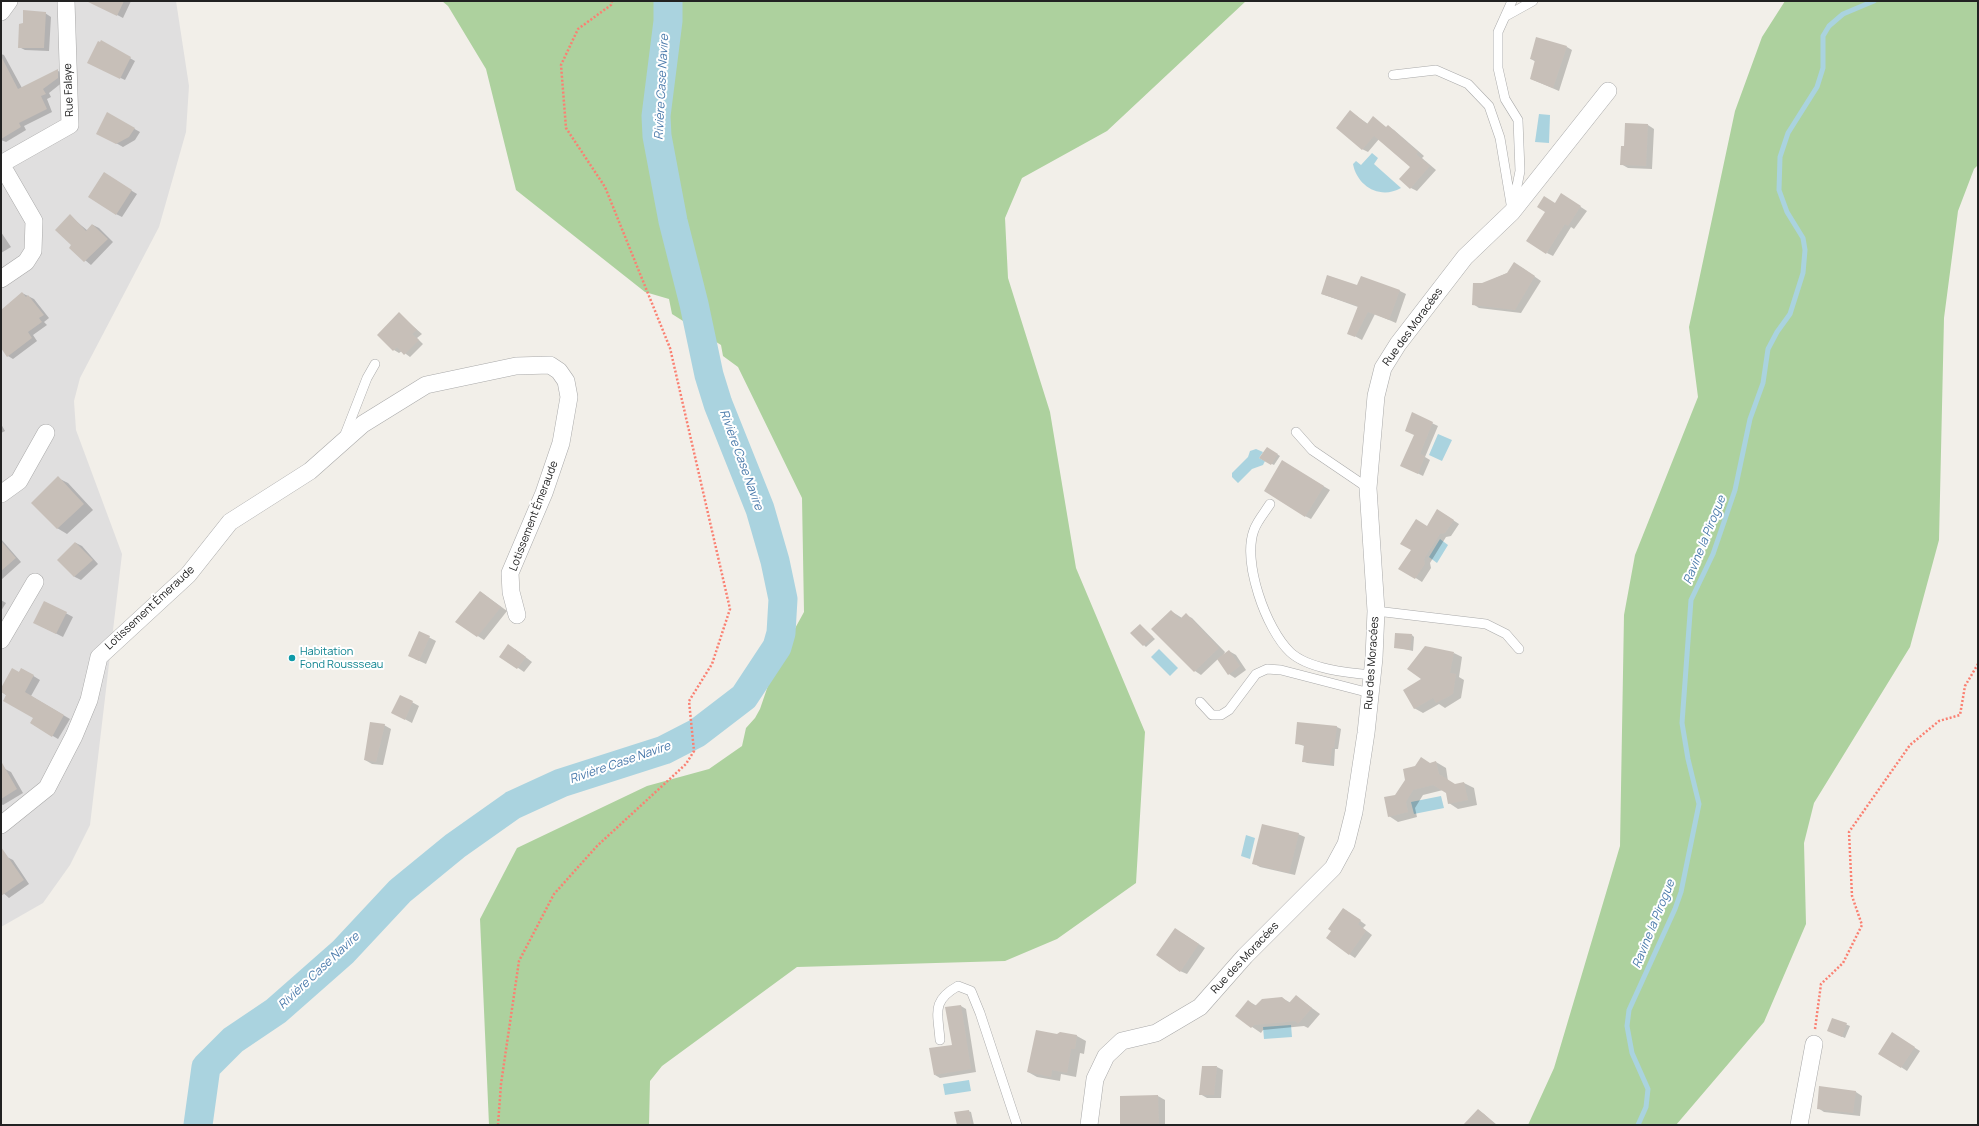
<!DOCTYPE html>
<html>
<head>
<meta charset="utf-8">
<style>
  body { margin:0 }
  #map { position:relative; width:1979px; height:1126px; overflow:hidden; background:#f2efe9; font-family:Manrope,sans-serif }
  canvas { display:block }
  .frame { position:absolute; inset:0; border:2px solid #222; pointer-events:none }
</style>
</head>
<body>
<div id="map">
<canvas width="1979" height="1126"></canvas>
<div class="frame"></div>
</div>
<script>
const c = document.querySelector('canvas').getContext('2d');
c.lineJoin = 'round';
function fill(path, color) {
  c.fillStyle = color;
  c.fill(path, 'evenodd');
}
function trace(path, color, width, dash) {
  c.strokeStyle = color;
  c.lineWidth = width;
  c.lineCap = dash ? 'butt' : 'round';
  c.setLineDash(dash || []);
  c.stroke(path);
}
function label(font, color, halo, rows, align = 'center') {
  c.font = font + ' Manrope,sans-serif';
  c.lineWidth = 4;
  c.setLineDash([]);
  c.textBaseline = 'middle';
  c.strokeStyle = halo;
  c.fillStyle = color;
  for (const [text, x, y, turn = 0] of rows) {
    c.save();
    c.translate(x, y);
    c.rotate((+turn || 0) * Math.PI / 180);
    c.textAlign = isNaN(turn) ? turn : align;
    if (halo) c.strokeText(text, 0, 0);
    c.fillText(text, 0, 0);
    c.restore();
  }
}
const residential = new Path2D(`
  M1,1H176L189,86L186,132L159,227L80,378L74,401L76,430L122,554L90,825L70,865L43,903L1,927Z`);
const forest = new Path2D(`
  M442,1H1246L1107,131L1022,178L1005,218L1008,278L1050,412L1076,568L1145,732L1136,883L1057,939L1005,961L797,967L662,1066L650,1081L649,1125H489L480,919L517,848L647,786L709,769L742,746L746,728L755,718L760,709L775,665L804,612L802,498L738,367L723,356L721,345L672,314L669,299L645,292L516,190L486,69L448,6Z
  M1785,1H1978V165L1974,169L1958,211L1944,318L1939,540L1910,647L1814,803L1804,843L1806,924L1764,1022L1676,1125H1528L1554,1068L1620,846L1624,615L1635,555L1698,397L1689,327L1735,111L1762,37Z`);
const water = new Path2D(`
  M1539,114L1550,115L1549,143L1535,142Z
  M1372,153L1378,158L1374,164L1401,188C1380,200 1357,186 1353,164L1356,161L1361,165Z
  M1438,434L1452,440L1442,461L1429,455Z
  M1256,449L1263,452L1259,458L1265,461L1263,465L1252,469L1238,483L1232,477V473L1248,457L1250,451Z
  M1440,539L1448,545L1437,563L1429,557Z
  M1159,649L1178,668L1170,676L1151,657Z
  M1441,796L1444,808L1414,814L1411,802Z
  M1246,835L1255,838L1250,859L1241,856Z
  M1291,1025L1292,1037L1264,1039L1263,1027Z
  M969,1080L971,1091L945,1095L943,1084Z`);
const shadow = new Path2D(`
  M91,1H131L123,18Z
  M45,13L51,17L49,51L25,50L19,47Z
  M102,42L135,61L125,80L93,65Z
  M1567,47L1572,50L1559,91L1531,79L1536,62L1531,59Z
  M1,54L4,55L22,88L58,71L64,74V81L49,93L51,97L47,99L52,112L24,126L26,130L6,142L1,140Z
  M1351,112L1368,124L1373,118L1387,128L1388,126L1394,130L1424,156L1422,158L1436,170L1417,191L1411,188V167L1379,139L1368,152L1362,149Z
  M108,114L140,132L135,140L123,147L98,133Z
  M1648,125L1654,129L1652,169L1628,168L1621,164L1625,147Z
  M104,174L137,194L122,217L116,214Z
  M1567,198L1587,211L1574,229L1571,227L1553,256L1547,253L1555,204Z
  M70,216L88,231L93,225L99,228L113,242L91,265L70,248L73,245Z
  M1,232L11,247L1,253Z
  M1521,267L1541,281L1521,313L1479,308L1473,304L1482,284Z
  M1358,286L1400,291L1406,294L1396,323L1375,314L1362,340L1349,333L1358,307L1322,294Z
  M22,293L34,299L49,318L44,322L47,325L33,335L37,341L13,359L8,356L1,347V311Z
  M399,314L422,334L417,338L423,344L410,357L402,351L399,353L394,350L378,335Z
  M1413,414L1438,426L1425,457L1430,460L1423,476L1407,468L1415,435Z
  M1,424L5,431L1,433Z
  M1267,448L1280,456L1274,465L1260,458Z
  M1283,462L1330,490L1311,519L1305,516Z
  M58,478L68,483L93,510L67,534L57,528Z
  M1444,514L1459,524L1451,536L1446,537L1430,563L1431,568L1422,582L1400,568L1427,527Z
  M1,539L21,562L1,580Z
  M76,543L82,546L98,564L81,580L75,577L59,560Z
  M481,592L507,611L484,640L456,622Z
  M1,600L6,603L1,611Z
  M45,602L73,617L63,637L41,626Z
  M1171,611L1182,618L1186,615L1192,618L1225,652L1223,656L1229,651L1236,655L1246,670L1235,678L1229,674L1218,659L1201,675L1195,671L1153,629Z
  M1140,625L1155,639L1146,647L1132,633Z
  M419,632L436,641L426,664L415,659Z
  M1412,635L1414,637L1413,651L1395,647Z
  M515,649L532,662L524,672L501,656Z
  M1454,653L1462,657L1459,677L1464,680L1461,698L1445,708L1439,704L1423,713L1414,708L1423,679Z
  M22,669L40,680L31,696L70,719L58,739L31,723L34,718L1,691Z
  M401,696L419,706L412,723L399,716Z
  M1298,723L1337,727L1341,729L1338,749H1335L1334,766L1307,763L1303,761L1304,746L1296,743Z
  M384,725L391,729L383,765L372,764L365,760Z
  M1436,762L1446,768L1448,781L1455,785L1464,783L1474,788L1477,805L1458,809L1449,803L1447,793L1443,790L1423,795L1415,808L1417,817L1398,822L1389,816L1396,795L1431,763Z
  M5,769L11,772L23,793L3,805L1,804V771Z
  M1298,834L1305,837L1295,875L1260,867L1253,863Z
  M7,857L13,860L29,884L9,898L1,891V861Z
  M1344,909L1366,925L1363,928L1372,935L1355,958L1349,954Z
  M1182,933L1205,948L1187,974L1180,971Z
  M1296,996L1320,1014L1308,1028L1304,1026L1263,1030L1261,1033L1236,1016L1248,1001L1257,1006L1282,998L1291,1003Z
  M961,1006L966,1009L976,1072L940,1078L935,1075L953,1045Z
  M1833,1019L1850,1026L1845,1038L1831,1032Z
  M1061,1033L1077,1036L1086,1041L1084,1054L1080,1053L1076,1077L1061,1074L1060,1081L1037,1077L1028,1072Z
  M1898,1037L1920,1051L1907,1071L1901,1067Z
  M1217,1067L1223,1070L1221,1098H1207L1200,1094Z
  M1820,1087L1856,1092L1862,1096L1860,1116L1824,1112L1818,1108Z
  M1158,1096L1165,1100V1125H1121V1097Z
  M1478,1110L1484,1114L1497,1125H1465Z
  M968,1111L971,1112L974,1125H958L956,1113Z`);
const stream = new Path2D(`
  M1638,1125L1646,1107L1648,1089L1632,1053L1627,1026L1629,1010L1675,909L1681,892L1699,804L1688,759L1682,723L1691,600L1713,554L1735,490L1750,419L1763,383L1768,349L1777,332L1790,314L1803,273L1805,250L1803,238L1787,212L1779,190L1780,157L1788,133L1817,87L1823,68V36L1829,26L1843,14L1874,1`);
const river = new Path2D(`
  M198,1125L206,1067L233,1040L276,1011L343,952L400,891L455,846L513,805L561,783L664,750L697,733L744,697L777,647L781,633L783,599L775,561L760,509L718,404L709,375L694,304L673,221L657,136L656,116L668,21V1`);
const building = new Path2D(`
  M86,1H124L117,16Z
  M23,10L46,12L44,48H18L19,24L23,23Z
  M1536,37L1567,46L1553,88L1530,79L1535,60L1530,59Z
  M101,40L131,57L120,79L87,63L98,41L100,42Z
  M1,56L18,89L58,69V78L43,89L46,94L41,96L47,109L19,123L21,127L1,139Z
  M1350,110L1367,124L1373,116L1386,127L1388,125L1418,152L1416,154L1430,166L1410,189L1399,179L1410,167L1374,136L1362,150L1336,128Z
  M107,112L135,128L129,137L116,144L96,134Z
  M1625,123L1648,124L1646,166L1620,165L1621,146H1624Z
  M104,172L132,190L116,215L88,197Z
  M1561,193L1581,206L1568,226L1565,224L1546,254L1526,241L1545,212L1537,207L1544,196L1555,203Z
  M70,214L86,231L92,224L108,239L84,262L69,248L71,245L55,230Z
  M1514,262L1535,276L1515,310L1472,305L1473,283H1482L1507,273Z
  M1327,275L1357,285L1361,276L1400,290L1389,320L1368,312L1355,337L1347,334L1358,306L1321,294Z
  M22,292L26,297L28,295L44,315L39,318L42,322L28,332L32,338L7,357L1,348V310Z
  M399,312L417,330L412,334L419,340L404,355L397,347L393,351L377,335Z
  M1412,412L1433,422L1420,454L1425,456L1418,474L1400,466L1414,435L1405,431Z
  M1267,447L1278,454L1271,465L1259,458Z
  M1282,460L1324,486L1305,517L1264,491Z
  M58,476L84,504L57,529L31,503Z
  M1437,509L1454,520L1445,533L1440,534L1424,559L1425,564L1415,579L1398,569L1411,550L1400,544L1416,519L1427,526Z
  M1,541L16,558L1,571Z
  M75,542L93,560L74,577L57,560Z
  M480,591L501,607L477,637L455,622Z
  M44,601L67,612L56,634L33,623Z
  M1171,610L1180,619L1186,613L1219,648L1194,672L1151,629Z
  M1140,624L1153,637L1143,646L1130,633Z
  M419,631L430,636L419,661L408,656Z
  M1395,633L1412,634L1410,650L1394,648Z
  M508,644L526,657L517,669L499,657Z
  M1425,646L1454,652L1450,673L1456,674L1453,694L1436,703L1433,698L1414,709L1403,690L1421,679L1407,669Z
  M1229,650L1240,666L1228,675L1217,659Z
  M12,668L19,672L21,668L34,675L25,692L64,715L52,737L30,723L33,718L3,701L6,695L1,692V688Z
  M400,695L413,701L405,720L391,713Z
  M370,722L385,724L376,762L364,760Z
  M1297,722L1337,726L1334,748H1332L1330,764L1302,762L1304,745L1295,744Z
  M1421,757L1430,763L1436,761L1439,774L1455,784L1464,782L1468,800L1448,804L1446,793L1433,785L1413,790L1406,802L1408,812L1388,817L1384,797L1395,795L1405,780L1403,769L1415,766Z
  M1,761L17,789L1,799Z
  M1262,824L1299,833L1289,873L1252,864Z
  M1,847L24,880L1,896Z
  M1343,908L1361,920L1358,924L1366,931L1349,955L1326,938L1331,931L1328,929Z
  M1175,928L1199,944L1180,972L1156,955Z
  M1296,995L1312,1008L1298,1024L1295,1021L1254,1025L1251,1028L1235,1016L1248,1000L1255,1006L1262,999L1282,997L1289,1003Z
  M961,1005L971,1069L934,1075L929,1048L952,1045L945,1007Z
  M1832,1018L1847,1023L1842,1037L1827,1031Z
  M1036,1030L1057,1034L1060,1032L1077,1035L1075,1049H1071L1067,1073L1052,1070L1051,1077L1027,1072Z
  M1892,1032L1915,1047L1901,1068L1878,1054Z
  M1202,1066H1217L1214,1095H1199Z
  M1819,1086L1856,1091L1853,1113L1817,1109Z
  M1158,1095L1159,1125H1120V1096Z
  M1478,1109L1484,1114L1496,1125H1463Z
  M969,1110L971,1124L957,1125L954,1112Z`);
const path = new Path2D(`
  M1815,1029L1821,984L1843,963L1862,925L1852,896L1849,832L1910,745L1939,721L1960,715L1965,686L1978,664
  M498,1125L501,1084L519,961L554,894L597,846L686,764L694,751L689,701L712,664L730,609L670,348L605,187L566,128L561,65L578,29L611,5L612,1`);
const service = new Path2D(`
  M1512,1L1498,32V68L1505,99L1518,120L1520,171L1513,206
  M1506,16L1533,1
  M1393,75L1436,70L1468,84L1489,106L1500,138L1511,204
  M1296,432L1312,450L1368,488
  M344,437L367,378L375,364
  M1270,504C1265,512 1257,521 1254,530C1242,562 1266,629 1290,652C1308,669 1348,673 1372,675
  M1376,611L1486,624L1506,634L1519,649
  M1200,702L1212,715H1221L1229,710L1256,674L1267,669L1281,670L1370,693
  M940,1040C938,1013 931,1001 958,986L971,991L980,1013L1017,1125`);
const minor = new Path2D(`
  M1,12L9,1
  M1,164L70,125L66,1
  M1,164L34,221L33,251L26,262L1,279
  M1,494L19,481L46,433
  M1,640L35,582
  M1,825L47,788L74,736L89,700L99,657L188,575L230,522L310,471L363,424L426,385L516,366L550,365L559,371L566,381L569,397L561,443L544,493L510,573L511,592L517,615
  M1089,1125L1095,1079L1106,1056L1122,1041L1156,1033L1200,1007L1245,956L1333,868L1346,844L1354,812L1366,733L1374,658L1376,611L1368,488L1376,396L1383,368L1398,344L1465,257L1512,212L1608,91
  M1799,1125L1814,1044`);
const markers = [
  [292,658,4,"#0f9aa8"]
];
const streetNames = [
  ["Rue Falaye",69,90,-92],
  ["Rue des Moracées",1413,327,-54],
  ["Lotissement Émeraude",534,516,-69],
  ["Lotissement Émeraude",150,608,-43],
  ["Rue des Moracées",1372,663,-86],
  ["Rue des Moracées",1245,958,-47]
];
const cultureNames = [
  ["Habitation",300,652],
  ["Fond Roussseau",300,665]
];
const waterNames = [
  ["Rivière Case Navire",662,87,-87],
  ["Rivière Case Navire",741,460,70],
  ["Ravine la Pirogue",1705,540,-68],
  ["Rivière Case Navire",620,763,-19],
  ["Ravine la Pirogue",1654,924,-68],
  ["Rivière Case Navire",319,971,-43]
];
fill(residential, '#e0dfdf');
fill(forest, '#add19e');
fill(water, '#aad3df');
fill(shadow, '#0003');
trace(stream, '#aad3df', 5);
trace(river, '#aad3df', 29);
fill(building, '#c7bfb8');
trace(service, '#a9a9a9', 10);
trace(minor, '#a9a9a9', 18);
trace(path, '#fa8072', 2.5, [2, 2]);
trace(service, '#fff', 9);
trace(minor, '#fff', 17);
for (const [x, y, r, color] of markers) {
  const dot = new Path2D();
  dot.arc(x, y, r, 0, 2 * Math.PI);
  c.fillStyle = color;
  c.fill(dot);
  trace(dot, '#fff', 1.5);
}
label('11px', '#222', '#fff', streetNames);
label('11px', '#0d838f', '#fff', cultureNames, 'left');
label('italic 12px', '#4a7aab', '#fff', waterNames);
</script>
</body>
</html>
